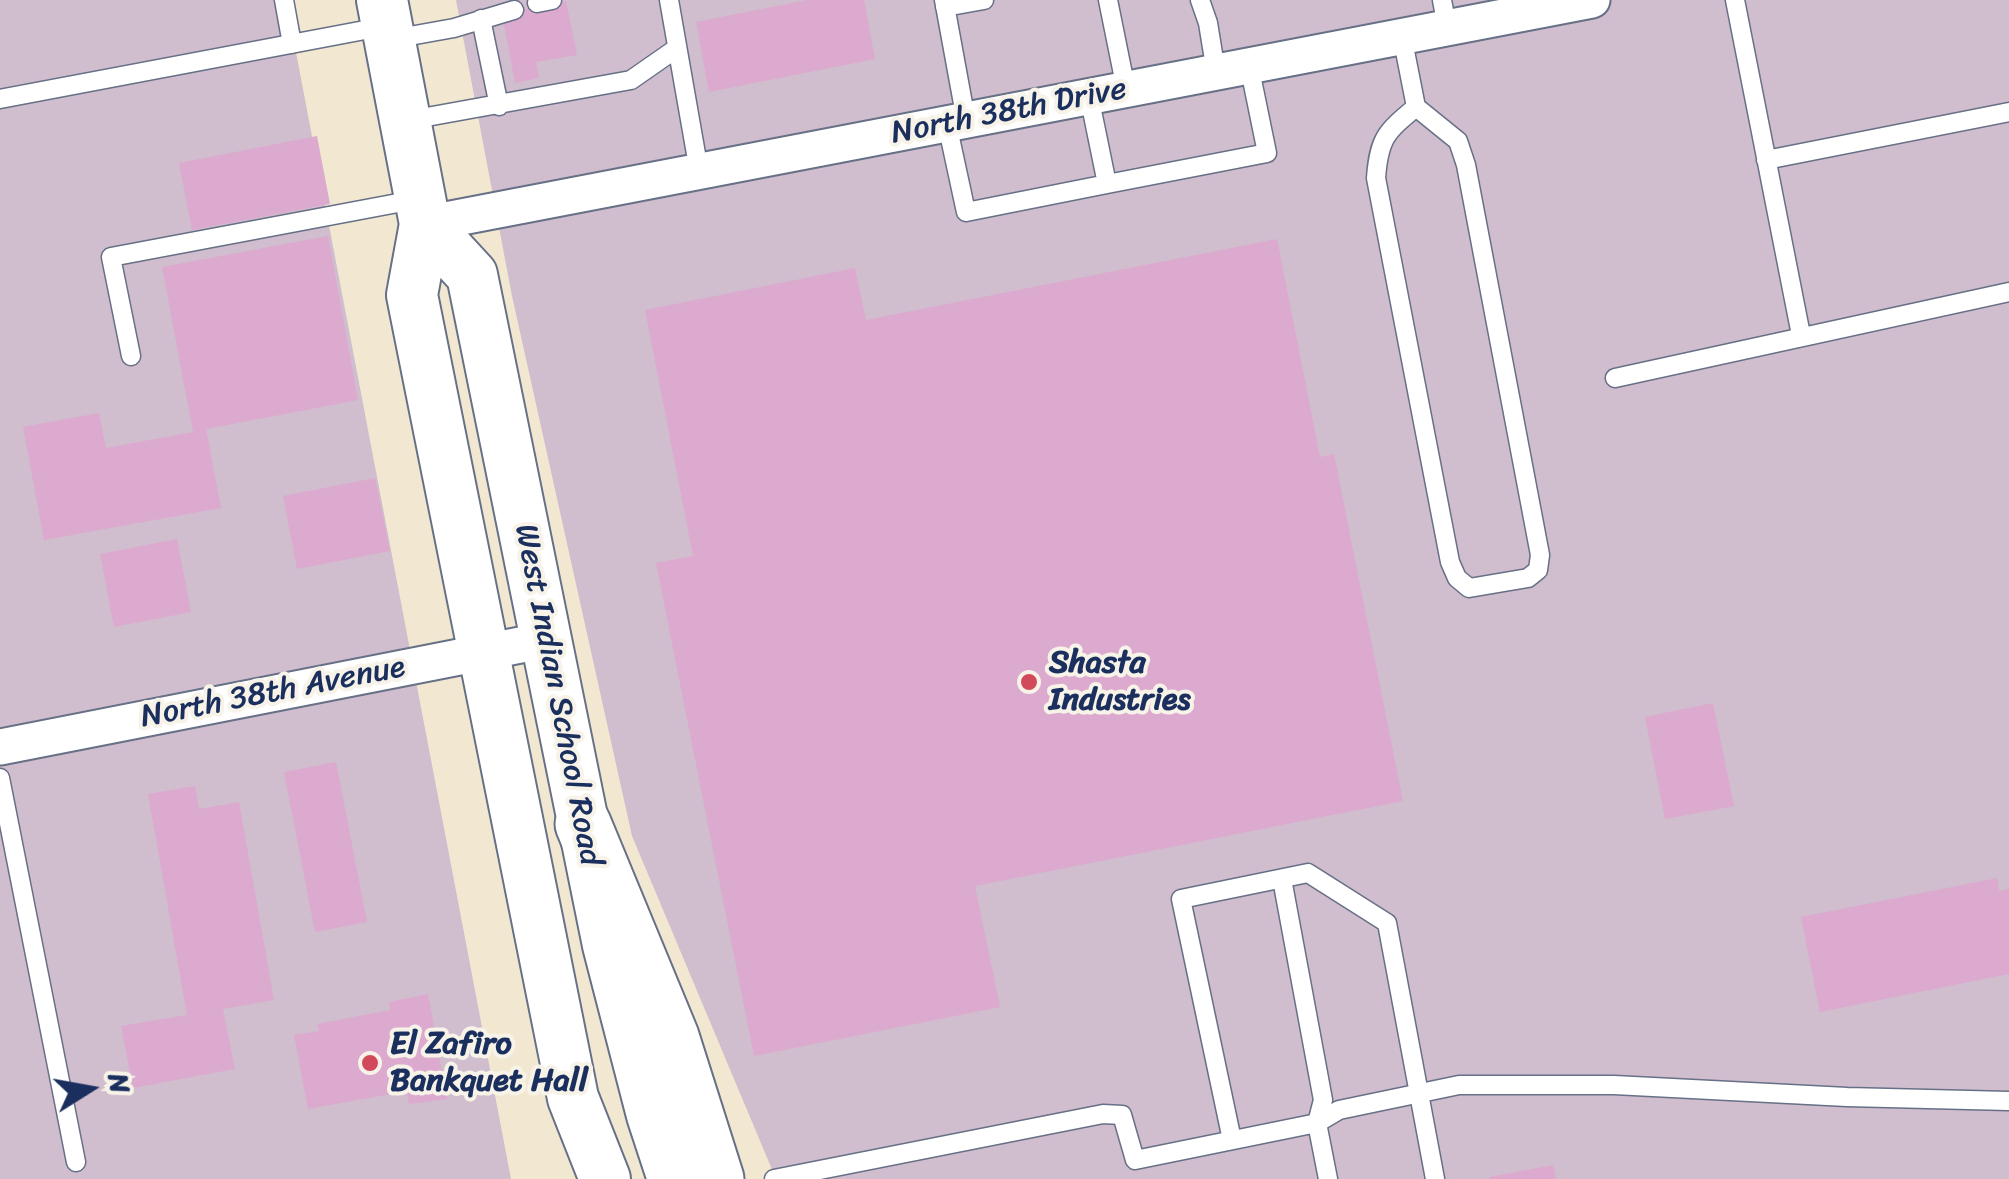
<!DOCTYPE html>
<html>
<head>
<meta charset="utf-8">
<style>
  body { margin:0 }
  #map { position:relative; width:2009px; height:1179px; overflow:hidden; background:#f2e8d1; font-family:Sriracha,sans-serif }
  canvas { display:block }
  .north { position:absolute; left:40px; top:1039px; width:100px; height:100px; -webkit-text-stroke:8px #f7f3e8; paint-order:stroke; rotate:79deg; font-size:28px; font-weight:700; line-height:40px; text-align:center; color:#1b2f5e }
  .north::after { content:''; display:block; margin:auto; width:35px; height:45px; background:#1b2f5e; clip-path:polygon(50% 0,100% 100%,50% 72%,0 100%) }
</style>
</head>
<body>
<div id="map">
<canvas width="2009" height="1179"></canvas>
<div class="north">N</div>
</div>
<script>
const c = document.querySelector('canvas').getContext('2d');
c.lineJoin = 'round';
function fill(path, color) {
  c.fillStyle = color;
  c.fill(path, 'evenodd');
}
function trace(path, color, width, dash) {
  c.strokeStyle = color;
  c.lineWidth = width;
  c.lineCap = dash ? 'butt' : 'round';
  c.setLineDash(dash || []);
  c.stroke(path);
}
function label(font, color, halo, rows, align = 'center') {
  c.font = font + ' Sriracha,sans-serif';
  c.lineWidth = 8;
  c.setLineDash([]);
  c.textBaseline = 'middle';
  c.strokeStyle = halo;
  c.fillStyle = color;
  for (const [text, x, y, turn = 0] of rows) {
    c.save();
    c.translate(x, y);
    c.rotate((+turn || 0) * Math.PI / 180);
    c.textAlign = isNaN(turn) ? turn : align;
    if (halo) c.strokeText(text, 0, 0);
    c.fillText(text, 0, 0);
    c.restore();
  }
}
const industrial = new Path2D(`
  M0,0H286L511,1179H0Z
  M456,0H2009V1179H776L632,836L512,296Z`);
const building = new Path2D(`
  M807,0H864L875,59L709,92L696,22Z
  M566,1L577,55L536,62L539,78L515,83L502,14Z
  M317,136L330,204L192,230L179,163Z
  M328,236L358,400L206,429L221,508L44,540L23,427L99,413L106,448L193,432L162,267Z
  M1277,239L1320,457L1334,454L1403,801L975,886L1000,1007L754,1056L656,563L693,556L645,310L855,268L866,320Z
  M375,478L390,551L297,569L283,496Z
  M177,539L191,612L114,627L100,554Z
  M1713,703L1734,806L1665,819L1645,717Z
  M336,762L367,922L315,932L284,772Z
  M195,786L199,809L239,802L274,1000L223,1009L235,1069L133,1088L121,1026L187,1015L148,794Z
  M1997,878L1999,891L2009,889V974L1820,1012L1801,917Z
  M428,994L447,1099L409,1104L407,1091L308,1109L294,1035L319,1031L317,1024L390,1010L389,1002Z
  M1553,1165L1556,1179H1490V1177Z`);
const service = new Path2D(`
  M284,0L292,44
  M669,0L699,171
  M944,0L966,120
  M1108,0L1126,89
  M1200,0L1208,23L1216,72
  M1442,0L1447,27
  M1735,0L1801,335
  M537,3L552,0
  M945,7L984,0
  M481,19L499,106
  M1402,36L1416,107L1458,141L1466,165L1540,555L1538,570L1528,578L1469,588L1457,578L1450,562L1376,178C1379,138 1386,132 1416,107
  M393,39L454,28L514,10
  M1089,96L1107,184L1267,153L1249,65
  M0,99L386,26
  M410,120L631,80L677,48
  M947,124L966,212L1107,184
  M1766,160L2009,112
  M131,356L111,257L419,199
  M1615,378L2009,292
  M0,778L76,1162
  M1282,879L1323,1100L1317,1123
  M1317,1123L1339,1110L1459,1085H1614L1847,1097L2009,1101
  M1232,1140L1181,899L1308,873L1387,923L1435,1179
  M774,1179L1103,1114L1122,1115L1135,1160L1317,1123L1328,1179`);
const minor = new Path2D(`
  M425,224L1592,0
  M0,747L546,640`);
const secondary = new Path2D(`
  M382,0L425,224L412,295L573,1098L605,1179
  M425,224L472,275L608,945L652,1115L673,1179`);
const trunk = new Path2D(`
  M583,824L671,1037L716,1179`);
const markers = [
  [1029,682,10,"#d1495b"],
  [370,1063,10,"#d1495b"]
];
const streetNames = [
  ["North 38th Drive",1009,112,-11],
  ["North 38th Avenue",273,693,-11],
  ["West Indian School Road",557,695,79]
];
const poiNames = [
  ["Shasta",1049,664],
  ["Industries",1049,701],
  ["El Zafiro",390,1045],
  ["Bankquet Hall",390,1082]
];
fill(industrial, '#d0bdcd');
fill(building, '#dcaacf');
trace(service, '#667086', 21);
trace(minor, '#667086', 39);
trace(secondary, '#667086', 54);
trace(trunk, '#667086', 59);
trace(service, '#fff', 18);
trace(minor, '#fff', 35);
trace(secondary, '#fff', 50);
trace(trunk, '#fff', 55);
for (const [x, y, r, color] of markers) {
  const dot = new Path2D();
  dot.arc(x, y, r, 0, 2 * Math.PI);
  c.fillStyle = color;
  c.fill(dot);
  trace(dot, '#f7f3e8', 4);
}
label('32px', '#1b2f5e', '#f7f3e8', streetNames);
label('bold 32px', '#1b2f5e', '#f7f3e8', poiNames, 'left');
</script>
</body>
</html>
